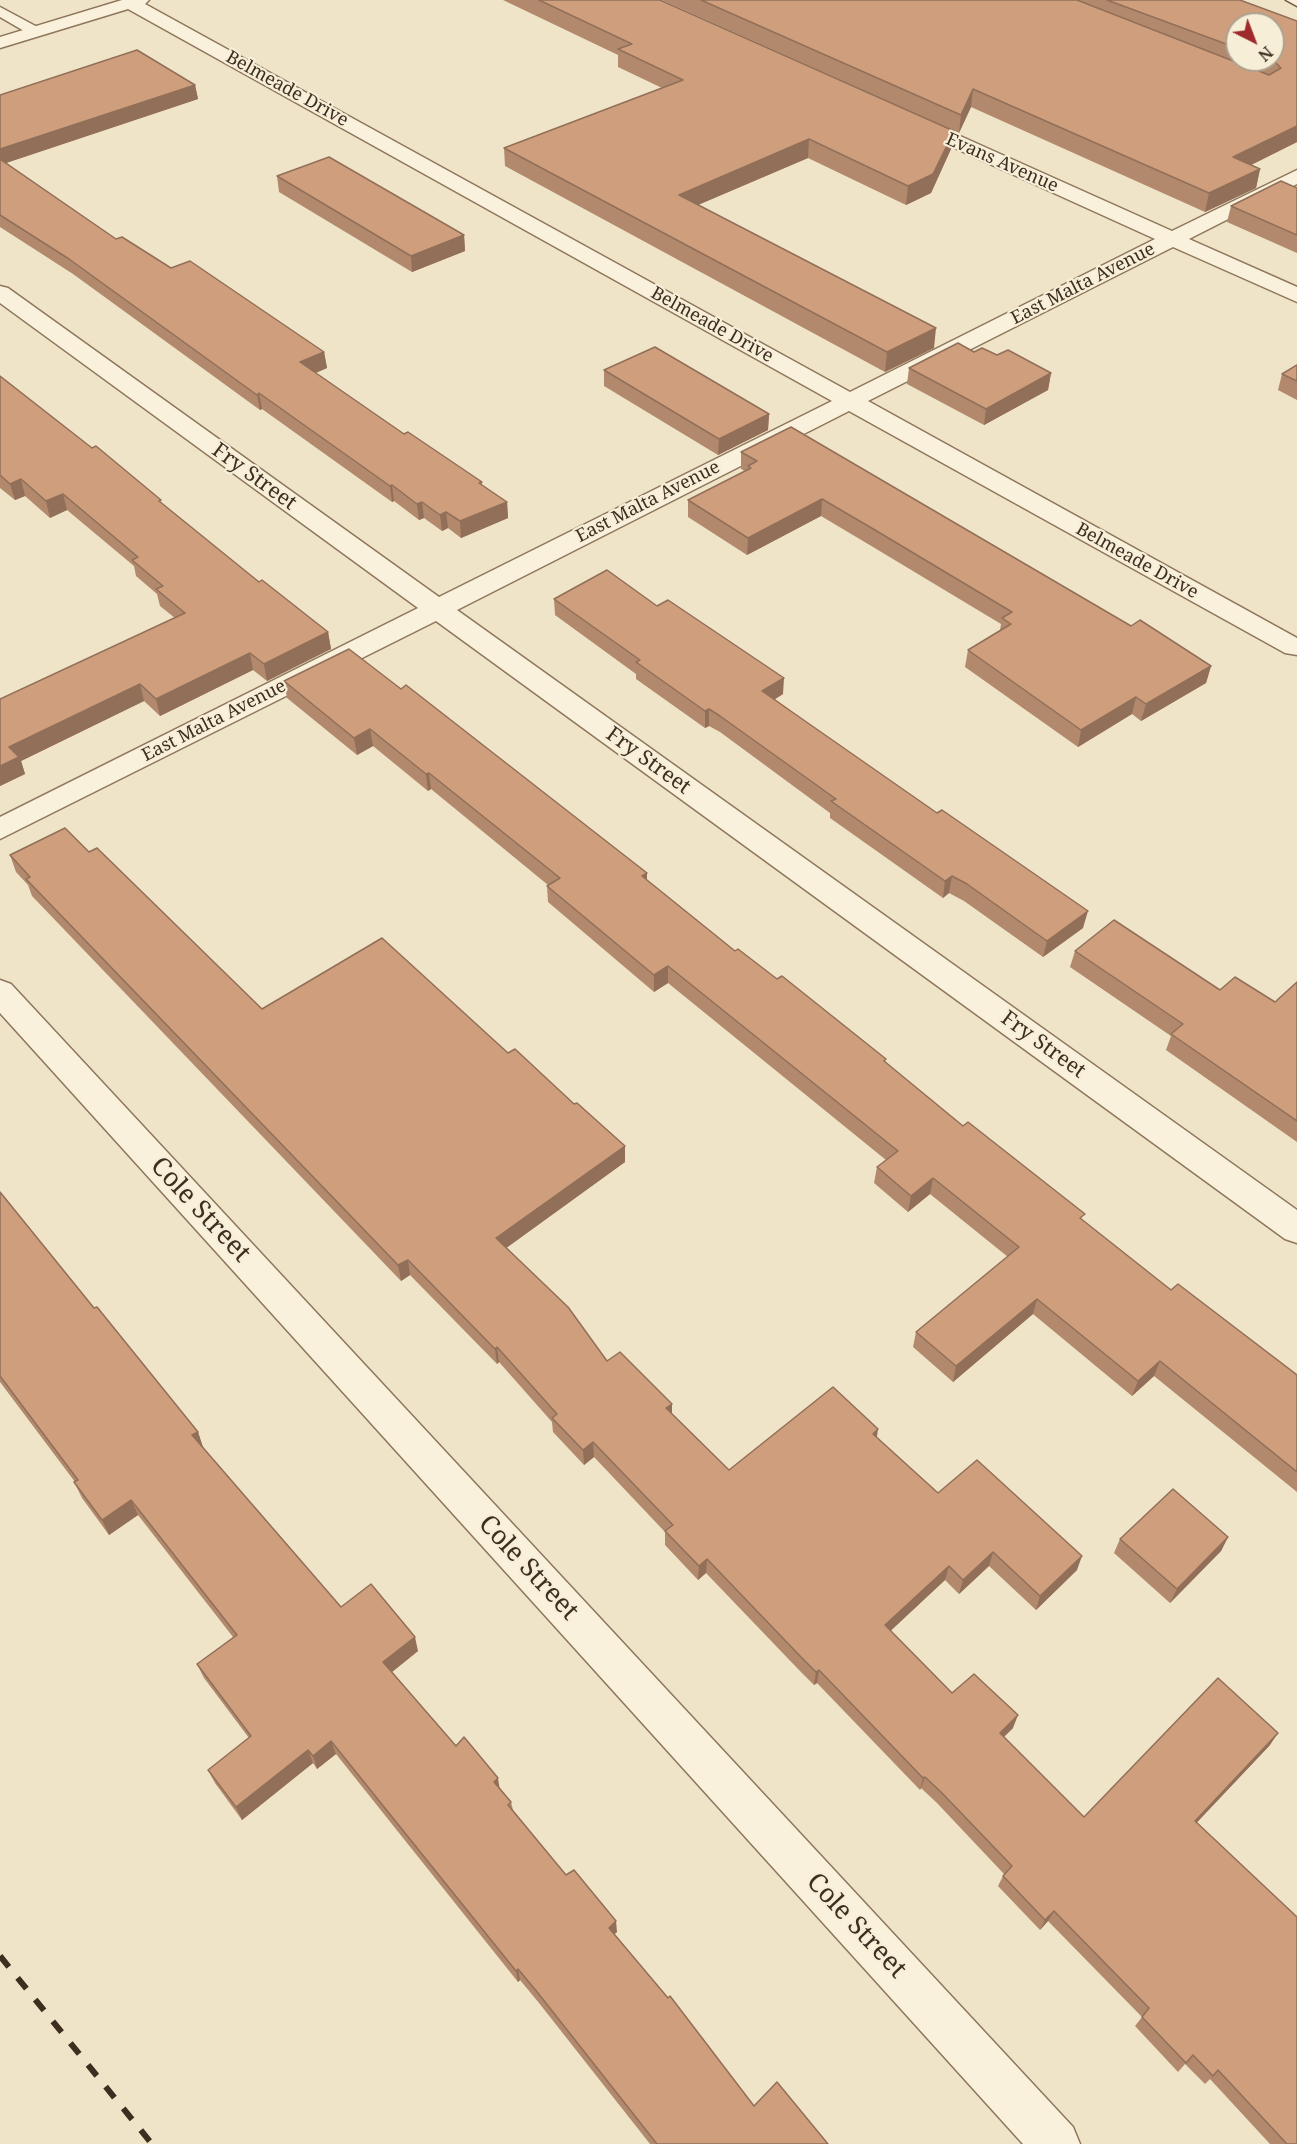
<!DOCTYPE html>
<html>
<head>
<meta charset="utf-8">
<style>
  body { margin:0 }
  #map { position:relative; width:1297px; height:2144px; overflow:hidden; background:#f0e4c8; font-family:"Noto Serif",serif }
  canvas { display:block }
  .north { position:absolute; left:1225px; top:12px; width:60px; height:60px; box-sizing:border-box; background:#f7eed8; border:2px solid #ada18e; border-radius:50%; rotate:138deg; font-size:16px; font-weight:700; line-height:24px; text-align:center; color:#3d2e20 }
  .north::after { content:''; display:block; margin:auto; width:21px; height:27px; background:#9e2a2b; clip-path:polygon(50% 0,100% 100%,50% 72%,0 100%) }
</style>
</head>
<body>
<div id="map">
<canvas width="1297" height="2144"></canvas>
<div class="north">N</div>
</div>
<script>
const c = document.querySelector('canvas').getContext('2d');
c.lineJoin = 'round';
function trace(path, color, width, dash) {
  c.strokeStyle = color;
  c.lineWidth = width;
  c.lineCap = dash ? 'butt' : 'round';
  c.setLineDash(dash || []);
  c.stroke(path);
}
function fill(path, color) {
  c.fillStyle = color;
  c.fill(path, 'evenodd');
}
function label(font, color, halo, rows, align = 'center') {
  c.font = font + ' "Noto Serif",serif';
  c.lineWidth = 4.5;
  c.setLineDash([]);
  c.textBaseline = 'middle';
  c.strokeStyle = halo;
  c.fillStyle = color;
  for (const [text, x, y, turn = 0] of rows) {
    c.save();
    c.translate(x, y);
    c.rotate((+turn || 0) * Math.PI / 180);
    c.textAlign = isNaN(turn) ? turn : align;
    if (halo) c.strokeText(text, 0, 0);
    c.fillText(text, 0, 0);
    c.restore();
  }
}
const service = new Path2D(`
  M0,7L41,29L43,32L41,35H31L0,17Z`);
const minor = new Path2D(`
  M122,0H149L145,4L850,392L1155,239L906,126L903,122L906,118H920L1172,231L1297,170V184L1189,239L1297,287V302L1173,247L868,401L1297,638V655L1285,653L849,411L457,610L1297,1210V1243L1285,1239L436,621L0,839V817L418,608L0,303V286L8,288L439,597L832,401L128,9L0,48V37Z
  M0,980L11,984L1073,2127L1080,2144H1023L0,1013Z`);
const secondary = new Path2D(`
  M1286,0H1297V6Z`);
const rail = new Path2D(`
  M0,1956L152,2144`);
const wall = new Path2D(`
  M503,0H660L951,149L931,193L906,205L808,158L698,205L934,348L885,372L505,166L504,148L662,88L618,67V55Z
  M662,0H1240L1297,21V142L1251,165L1260,169L1256,188L1205,212L971,107L959,133ZM1237,24L1273,60H1237Z
  M195,85L198,99L6,163L116,239L171,268L324,352L327,368L316,373L404,434L482,482V485L507,502L508,518L461,538L448,528L442,531L424,518L419,520L394,501L392,502L262,409L260,410L73,274L0,227V95Z
  M277,176L464,235L465,251L412,272L279,192Z
  M1297,188V253L1227,222L1231,206Z
  M997,355L1051,373L1048,390L984,425L907,384L909,368Z
  M1297,365V400L1278,390L1282,374Z
  M604,370L769,414L768,430L718,455L604,386Z
  M0,376L259,582L328,632L331,649L267,681L253,670L160,716L144,701L21,761L25,774L0,786V699L175,618L160,606L157,594L136,576L134,566L67,510L50,518L25,496L15,500L0,488Z
  M741,452L1131,626L1211,666L1206,683L1141,721L1132,714L1078,747L965,667L968,650L1000,630L1001,624L873,547L821,516L747,555L688,517V500L745,471L741,469Z
  M554,599L783,694L775,699L1083,928L1043,957L964,901L949,893L943,898L830,818V813L720,732L709,726L705,728L636,679V674L555,615Z
  M284,681L647,880L735,951L886,1063L963,1126L1171,1290L1297,1375V1492L1154,1376L1132,1396L1033,1314L953,1382L913,1347L916,1332L1008,1257L930,1194L908,1212L874,1183L877,1167L886,1160L668,983L654,992L548,902L547,886L548,885L431,789L428,791L373,746L357,755L287,698Z
  M89,852L262,1009L508,1053L574,1104L625,1146V1162L506,1248L607,1361L672,1414L729,1470L877,1438L938,1493L1077,1570L1036,1610L989,1566L959,1594L945,1580L890,1631L952,1693L1013,1728L1004,1737L1084,1817L1270,1745L1196,1823L1297,2144H1270L1210,2079L1205,2084L1185,2064L1178,2072L1135,2026L1142,2017L1048,1921L1040,1930L998,1886L1004,1874L937,1803L921,1788L920,1790L817,1683L814,1685L799,1670L706,1573L698,1580L665,1545V1532L594,1457L584,1465L553,1432L552,1422L499,1362L497,1364L410,1275L401,1281L32,896L28,885L16,872L10,855Z
  M1075,951L1220,990L1275,1002L1297,982V1142L1166,1050L1171,1036L1070,967Z
  M0,1192L94,1308L198,1432L203,1448L341,1607L418,1651L392,1672L456,1746L500,1788L511,1802L513,1810L566,1875L617,1932L614,1934L754,2106L828,2144H650L539,2003L520,1980L518,1982L336,1754L317,1769L313,1763L242,1820L215,1783L208,1770L249,1738L204,1678L197,1664L233,1637L138,1515L109,1535L82,1498L74,1482H75L0,1382Z
  M1228,1537L1221,1551L1170,1603L1114,1553L1120,1539Z`);
const shadedWall = new Path2D(`
  M195,85L198,99L0,165V149Z
  M973,89L971,107L959,133L961,115Z
  M1297,126V142L1229,176L1233,157Z
  M954,131L951,149L931,193L906,205L908,186Z
  M809,139L808,158L679,213V195Z
  M1260,169L1256,188L1205,212L1209,193Z
  M464,235L465,251L412,272L411,256Z
  M936,328L934,348L885,372L887,352Z
  M324,352L327,368L303,378L300,362Z
  M1051,373L1048,390L984,425L986,409Z
  M259,393L262,409L260,410L257,395Z
  M769,414L768,430L718,455L719,439Z
  M21,479L25,496L15,500L10,484Z
  M392,485L394,501L392,502L390,486Z
  M63,494L67,510L50,518L46,501Z
  M822,499L821,516L747,555L748,538Z
  M422,502L424,518L419,520L417,504Z
  M507,502L508,518L461,538L460,521Z
  M446,512L448,528L442,531L440,515Z
  M328,632L331,649L267,681L264,664Z
  M250,653L253,670L160,716L156,699Z
  M1211,666L1206,683L1141,721L1146,704Z
  M784,678L783,694L761,708L762,691Z
  M140,684L144,701L21,761L25,774L0,786V766L9,747Z
  M1136,697L1132,714L1078,747L1081,730Z
  M709,709V726L705,728V711Z
  M370,729L373,746L357,755L354,738Z
  M429,773L431,789L428,791L426,774Z
  M647,873V890L642,876Z
  M952,876L949,893L943,898L945,881Z
  M1088,911L1083,928L1043,957L1047,941Z
  M668,966V983L654,992V975Z
  M625,1146V1162L498,1254L496,1238Z
  M933,1178L930,1194L908,1212L911,1196Z
  M408,1260L410,1275L401,1281L398,1265Z
  M1037,1299L1033,1314L953,1382L956,1366Z
  M497,1347L499,1362L497,1364L495,1349Z
  M1160,1361L1154,1376L1132,1396L1138,1381Z
  M672,1404V1418L666,1408Z
  M878,1429L876,1444L873,1434Z
  M198,1432L203,1447L198,1451L192,1435Z
  M593,1442L594,1457L584,1465L583,1450Z
  M131,1500L138,1515L109,1535L102,1520Z
  M1228,1537L1221,1551L1170,1603L1177,1589Z
  M993,1552L989,1566L959,1594L963,1580Z
  M1082,1556L1077,1570L1036,1610L1040,1596Z
  M707,1559L706,1573L698,1580L699,1566Z
  M949,1566L945,1580L882,1639L885,1625Z
  M415,1637L418,1651L387,1676L383,1662Z
  M819,1670L817,1683L814,1685L816,1672Z
  M1018,1715L1013,1728L995,1745L1000,1733Z
  M1278,1733L1270,1745L1187,1833L1195,1821Z
  M331,1741L336,1754L317,1769L313,1756Z
  M308,1750L313,1763L242,1820L236,1807Z
  M925,1777L921,1788L920,1790L923,1778Z
  M498,1778L500,1791L494,1782Z
  M1054,1911L1048,1921L1040,1930L1045,1920Z
  M616,1921L617,1932L609,1939V1928Z
  M518,1969L520,1980L518,1982L516,1971Z`);
const building = new Path2D(`
  M539,0H660L954,131L933,174L908,186L809,139L679,195L936,328L887,352L504,148L683,80L618,49L632,44Z
  M701,0H1077L1269,75L1281,68L1276,63L1268,60H1273V24H1237V48L1107,0H1240L1297,21V126L1233,157L1260,169L1209,193L973,89L961,115Z
  M137,50L195,85L0,149V95Z
  M329,157L464,235L411,256L277,176Z
  M0,159L116,239L122,237L171,268L190,261L324,352L300,362L404,434L408,432L482,482L479,483L507,502L460,521L446,512L440,515L422,502L417,504L392,485L390,486L259,393L257,395L69,259L0,215Z
  M1281,181L1297,188V235L1231,206Z
  M958,343L974,352L982,348L997,355L1008,350L1051,373L986,409L909,368Z
  M655,347L769,414L719,439L604,370Z
  M1297,365V381L1282,374Z
  M0,376L92,448L96,446L161,500L159,501L259,582L262,580L328,632L264,664L250,653L156,699L140,684L9,747L19,757L0,766V699L185,613L156,589L163,586L132,560L138,557L63,494L46,501L21,479L10,484L0,475Z
  M791,427L1131,626L1140,620L1211,666L1146,704L1136,697L1081,730L968,650L1011,624L1002,618L1012,612L875,530L822,499L748,538L688,500L751,468L748,466L757,461L741,452Z
  M607,570L657,606L668,600L784,678L762,691L937,813L942,810L1088,911L1047,941L967,884L952,876L945,881L831,801L836,799L720,716L709,709L705,711L636,662L640,660L554,599Z
  M349,649L401,689L406,685L647,873L642,876L735,951L738,949L777,979L782,976L886,1059L884,1061L963,1126L968,1122L1085,1214L1080,1218L1171,1290L1178,1284L1297,1375V1472L1160,1361L1138,1381L1037,1299L956,1366L916,1332L1019,1247L933,1178L911,1196L877,1167L898,1151L668,966L654,975L547,886L560,878L429,773L426,774L370,729L354,738L284,681Z
  M65,828L89,852L97,848L262,1009L382,938L508,1053L515,1049L574,1104L577,1103L625,1146L496,1238L568,1307L607,1361L620,1352L672,1404L666,1408L729,1470L833,1387L878,1429L873,1434L938,1493L977,1460L1082,1556L1040,1596L993,1552L963,1580L949,1566L885,1625L952,1693L974,1674L1018,1715L1000,1733L1084,1817L1218,1678L1278,1733L1195,1821L1297,1917V2144H1287L1218,2070L1213,2076L1193,2055L1186,2063L1142,2017L1149,2008L1054,1911L1045,1920L1003,1876L1012,1866L941,1792L925,1777L923,1778L819,1670L816,1672L801,1657L707,1559L699,1566L665,1531L673,1525L593,1442L583,1450L552,1418L557,1414L497,1347L495,1349L408,1260L398,1265L26,879L30,877L10,855Z
  M1114,920L1220,990L1235,977L1275,1002L1297,982V1121L1171,1034L1183,1024L1075,951Z
  M0,1192L94,1308L97,1307L198,1432L192,1435L341,1607L371,1584L415,1637L383,1662L456,1746L464,1737L498,1778L494,1782L511,1802L508,1805L566,1875L574,1870L616,1921L609,1928L668,1998L670,1996L754,2106L777,2082L828,2144H657L538,1993L518,1969L516,1971L331,1741L313,1756L308,1750L236,1807L208,1770L251,1736L197,1664L237,1635L131,1500L102,1520L74,1482L78,1480L0,1376Z
  M1173,1489L1228,1537L1177,1589L1120,1539Z`);
const farStreetnames = [
  ["Belmeade Drive",287,89,29],
  ["Evans Avenue",1002,163,24],
  ["East Malta Avenue",1083,284,-27],
  ["Belmeade Drive",712,325,29],
  ["East Malta Avenue",648,502,-27],
  ["Belmeade Drive",1137,561,29],
  ["East Malta Avenue",214,721,-27]
];
const streetNames = [
  ["Fry Street",254,477,36],
  ["Fry Street",648,761,36],
  ["Fry Street",1043,1045,36]
];
const nearStreetnames = [
  ["Cole Street",200,1210,47],
  ["Cole Street",528,1568,47],
  ["Cole Street",856,1926,47]
];
trace(service, '#8d765c', 3);
trace(minor, '#8d765c', 3);
trace(secondary, '#6f573f', 3);
fill(service, '#faf1dc');
fill(minor, '#faf1dc');
fill(secondary, '#faf1dc');
trace(rail, '#3d2e20', 6, [14, 14]);
fill(wall, '#b2896c');
fill(shadedWall, '#916f58');
fill(building, '#cf9f7d');
trace(building, '#916f58', 1.5);
label('18px', '#3d2e20', '#f7eed8', farStreetnames);
label('21px', '#3d2e20', '#f7eed8', streetNames);
label('26px', '#3d2e20', '#f7eed8', nearStreetnames);
</script>
</body>
</html>
